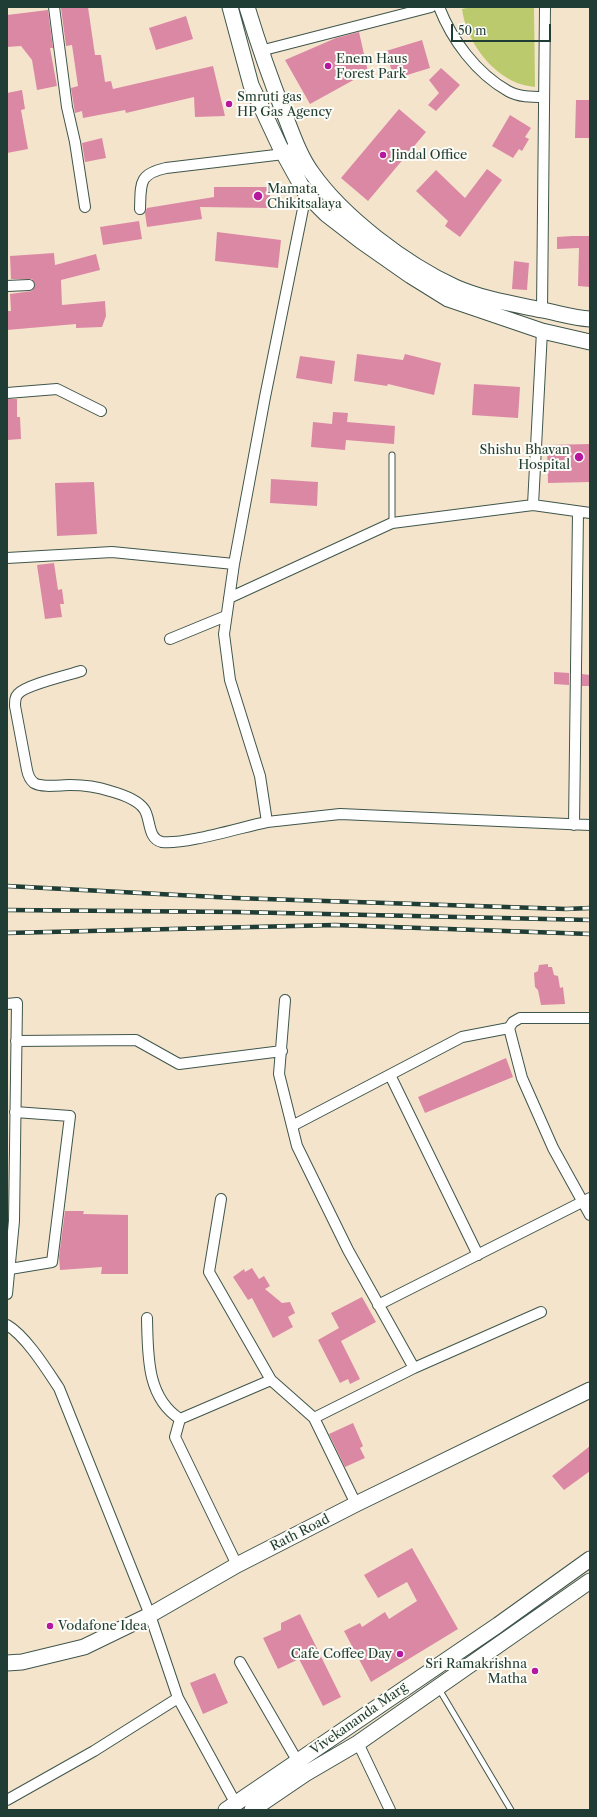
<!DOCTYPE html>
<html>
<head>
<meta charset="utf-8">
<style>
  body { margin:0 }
  #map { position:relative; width:597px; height:1817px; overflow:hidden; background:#f5e4cc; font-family:"Libre Caslon Text",serif }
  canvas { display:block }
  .frame { position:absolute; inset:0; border:8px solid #1f3d34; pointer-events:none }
  .scale { position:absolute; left:451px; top:24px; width:100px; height:18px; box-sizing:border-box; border:2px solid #1f3d34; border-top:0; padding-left:5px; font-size:12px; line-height:14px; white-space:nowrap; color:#1f3d34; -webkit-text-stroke:3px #fdfcf7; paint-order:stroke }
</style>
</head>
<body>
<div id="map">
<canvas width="597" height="1817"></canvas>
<div class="frame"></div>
<div class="scale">50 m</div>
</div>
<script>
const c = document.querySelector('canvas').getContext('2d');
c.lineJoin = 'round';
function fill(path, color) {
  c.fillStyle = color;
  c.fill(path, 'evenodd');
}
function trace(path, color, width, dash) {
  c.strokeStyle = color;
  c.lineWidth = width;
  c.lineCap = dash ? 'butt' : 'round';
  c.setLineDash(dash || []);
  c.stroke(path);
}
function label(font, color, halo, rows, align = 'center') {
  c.font = font + ' "Libre Caslon Text",serif';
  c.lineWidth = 4;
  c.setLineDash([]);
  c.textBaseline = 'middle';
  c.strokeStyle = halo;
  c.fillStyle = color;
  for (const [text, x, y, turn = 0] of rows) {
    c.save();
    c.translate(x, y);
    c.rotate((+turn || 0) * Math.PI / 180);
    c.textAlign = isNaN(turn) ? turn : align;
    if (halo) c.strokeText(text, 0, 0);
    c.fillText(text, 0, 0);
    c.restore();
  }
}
const green = new Path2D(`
  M472,7H534L535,87C529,86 522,85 517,83C488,71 466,39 462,9Z`);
const building = new Path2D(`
  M88,7L95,55H101L105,82L111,81L113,89L213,66L225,116L195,117L194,97L126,113L125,110L83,118L82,111L75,113L71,88L78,86L72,45L66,46L61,8Z
  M48,10L53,48H50L57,86L37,90L32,60L21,46L7,47V15Z
  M186,16L193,39L156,50L149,28Z
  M359,32L368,72L310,104L285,60L336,38Z
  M422,40L430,68L394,79L386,51Z
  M441,68L460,85L436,111L428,105L439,93L429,80Z
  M22,90L25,109L21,110L28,149L7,153V93Z
  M576,100H590V138H575Z
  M399,109L426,132L368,201L341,178Z
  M510,115L531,128L525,137L529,139L522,151L519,149L513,158L492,146Z
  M102,138L106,158L85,162L82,143Z
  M487,169L502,180L460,237L445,226L448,221L416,191L436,170L465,198Z
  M214,187H270V208L200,207L202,219L147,227L145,213L147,208L214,197Z
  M139,221L142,239L103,245L100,227Z
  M217,232L281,240L278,268L215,261Z
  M572,236H590V287L578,286L579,248L557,249V237Z
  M54,253L55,265L96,254L100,270L61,280L62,305L105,301L106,316L102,327L76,328V324L7,330V311H11L10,294L32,291L35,285L32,279H11L10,256Z
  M514,261L529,263L527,290L512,289Z
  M357,354L403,360L405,354L441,363L434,395L388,384L387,386L354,381Z
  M300,356L335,361L332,384L296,378Z
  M474,384L520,387L518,418L472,415Z
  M7,399H17V417H20L21,439L7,440Z
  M333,412L348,413L347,422L395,426L394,444L346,440L345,450L311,447L313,422L332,424Z
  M590,444V482L548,483L547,445Z
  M271,479L318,482L317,506L270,503Z
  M94,482L97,534L57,536L55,483Z
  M54,563L58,590L62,589L64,604H60L62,617L45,619L37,565Z
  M554,672L569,673V685L554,684Z
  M582,674L590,675V686H582Z
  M548,964V967H552L554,975L558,976L560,988L563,987L565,1004L541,1005L538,990L535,987L534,973L538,971L539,965Z
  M506,1058L513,1077L425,1113L418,1097Z
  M65,1211H84L83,1214L128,1215V1274H101L102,1267L60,1270L59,1257Z
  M252,1268L259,1279L264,1276L270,1286L265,1289L282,1303L290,1302L295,1313L288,1317L293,1327L273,1338L252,1298L248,1300L233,1277L244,1269L245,1272Z
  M362,1297L376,1322L341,1341L360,1379L350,1384L348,1379L340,1383L318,1340L339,1328L331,1313Z
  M353,1423L363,1446L360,1448L365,1458L345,1467L329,1434Z
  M590,1446V1471L564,1490L552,1476Z
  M412,1548L458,1629L371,1682L344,1631L360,1623L362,1627L385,1612L389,1619L417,1601L407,1582L378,1598L364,1575Z
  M300,1614L341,1697L323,1706L299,1659L278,1669L263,1638L281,1630V1623Z
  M215,1673L228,1703L203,1714L190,1683Z`);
const lane = new Path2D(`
  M392,455V523
  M439,1689L511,1810`);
const street = new Path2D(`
  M54,7L67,107L75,142L85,207
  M439,7C452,40 476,73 508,91C518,97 532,97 544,97
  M260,51L431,7
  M306,194L265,397L234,564L224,634L230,680L260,776L267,822L340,814L590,825
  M140,209C141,184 138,174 166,168L284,154L296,144
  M7,286L29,285
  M542,310L545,7
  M7,393L57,389L101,411
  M533,505L542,331
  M7,558L112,552L234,564
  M229,598L392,523L533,505L590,513
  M170,639L226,616
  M81,671C69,675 25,685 18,694C15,697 15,701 15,706L27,770C28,775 29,779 34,783C43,788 60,785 70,785C82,785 98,787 110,791C121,794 137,799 144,809C151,818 147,839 162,842C184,845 242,827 267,822
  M574,825L578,512
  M285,1000L279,1074L297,1146L348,1250L414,1368L314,1418L356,1504
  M7,1004L17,1003L14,1221L7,1294
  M590,1018H520L513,1022L509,1028L522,1078L553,1148L590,1215
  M16,1041L136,1040L179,1064L282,1051
  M390,1075L478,1255
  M292,1126L462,1037L509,1028
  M221,1199L209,1272L271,1380
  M10,1269L52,1262L70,1116L15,1112
  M378,1305L590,1198
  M147,1318C148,1354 146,1397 180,1419
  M7,1325C26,1336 47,1370 59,1388L150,1615L178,1698
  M414,1368L541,1312
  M237,1565L175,1437L180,1419L271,1380L314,1418
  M240,1662L298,1762
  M358,1743L390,1810
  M7,1800L94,1751L178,1698L236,1804`);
const secondary = new Path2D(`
  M230,7L251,85L280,147L306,194L326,214L361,241L411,276L448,299L542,331L590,342
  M247,7C258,43 270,78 284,113C292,133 299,155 312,173C343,217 405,264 455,287C482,299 513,304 542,310C558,313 574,318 590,319
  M7,1663L22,1662L84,1647L150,1615L237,1565L356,1504L590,1390
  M226,1810L498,1625L590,1559
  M252,1810L305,1774L358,1743L590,1581`);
const rail = new Path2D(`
  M7,886L235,898L566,909L590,908
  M7,910L237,912L590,920
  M7,933L335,925L590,934`);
const markers = [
  [328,66,4,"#b5179e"],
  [229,104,4,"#b5179e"],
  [383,155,4,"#b5179e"],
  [258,196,5,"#b5179e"],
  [579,457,5,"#b5179e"],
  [50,1626,4,"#b5179e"],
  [400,1654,4,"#b5179e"],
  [535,1671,4,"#b5179e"]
];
const poiNames = [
  ["Enem Haus",336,59],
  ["Forest Park",336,74],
  ["Smruti gas",237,97],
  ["HP Gas Agency",237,112],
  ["Jindal Office",391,155],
  ["Mamata",267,189],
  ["Chikitsalaya",267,204],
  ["Shishu Bhavan",570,450,"right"],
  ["Hospital",570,465,"right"],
  ["Vodafone Idea",58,1626],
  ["Cafe Coffee Day",392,1654,"right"],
  ["Sri Ramakrishna",527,1664,"right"],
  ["Matha",527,1679,"right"]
];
const streetNames = [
  ["Rath Road",300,1533,-27],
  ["Vivekananda Marg",359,1719,-35]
];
fill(green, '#bbca6c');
fill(building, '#db88a5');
trace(lane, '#3f564b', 7);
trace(street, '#3f564b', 12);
trace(secondary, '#3f564b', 17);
trace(lane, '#fff', 5);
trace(street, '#fff', 10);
trace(secondary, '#fff', 15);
trace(rail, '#1f3d34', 4.5);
trace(rail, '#fdfcf7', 3, [9]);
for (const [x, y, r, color] of markers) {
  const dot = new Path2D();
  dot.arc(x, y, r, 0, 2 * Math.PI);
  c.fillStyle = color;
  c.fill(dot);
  trace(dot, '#fdfcf7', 1.5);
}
label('13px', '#1f3d34', '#fdfcf7', poiNames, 'left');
label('13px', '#1f3d34', '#fdfcf7', streetNames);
</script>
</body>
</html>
